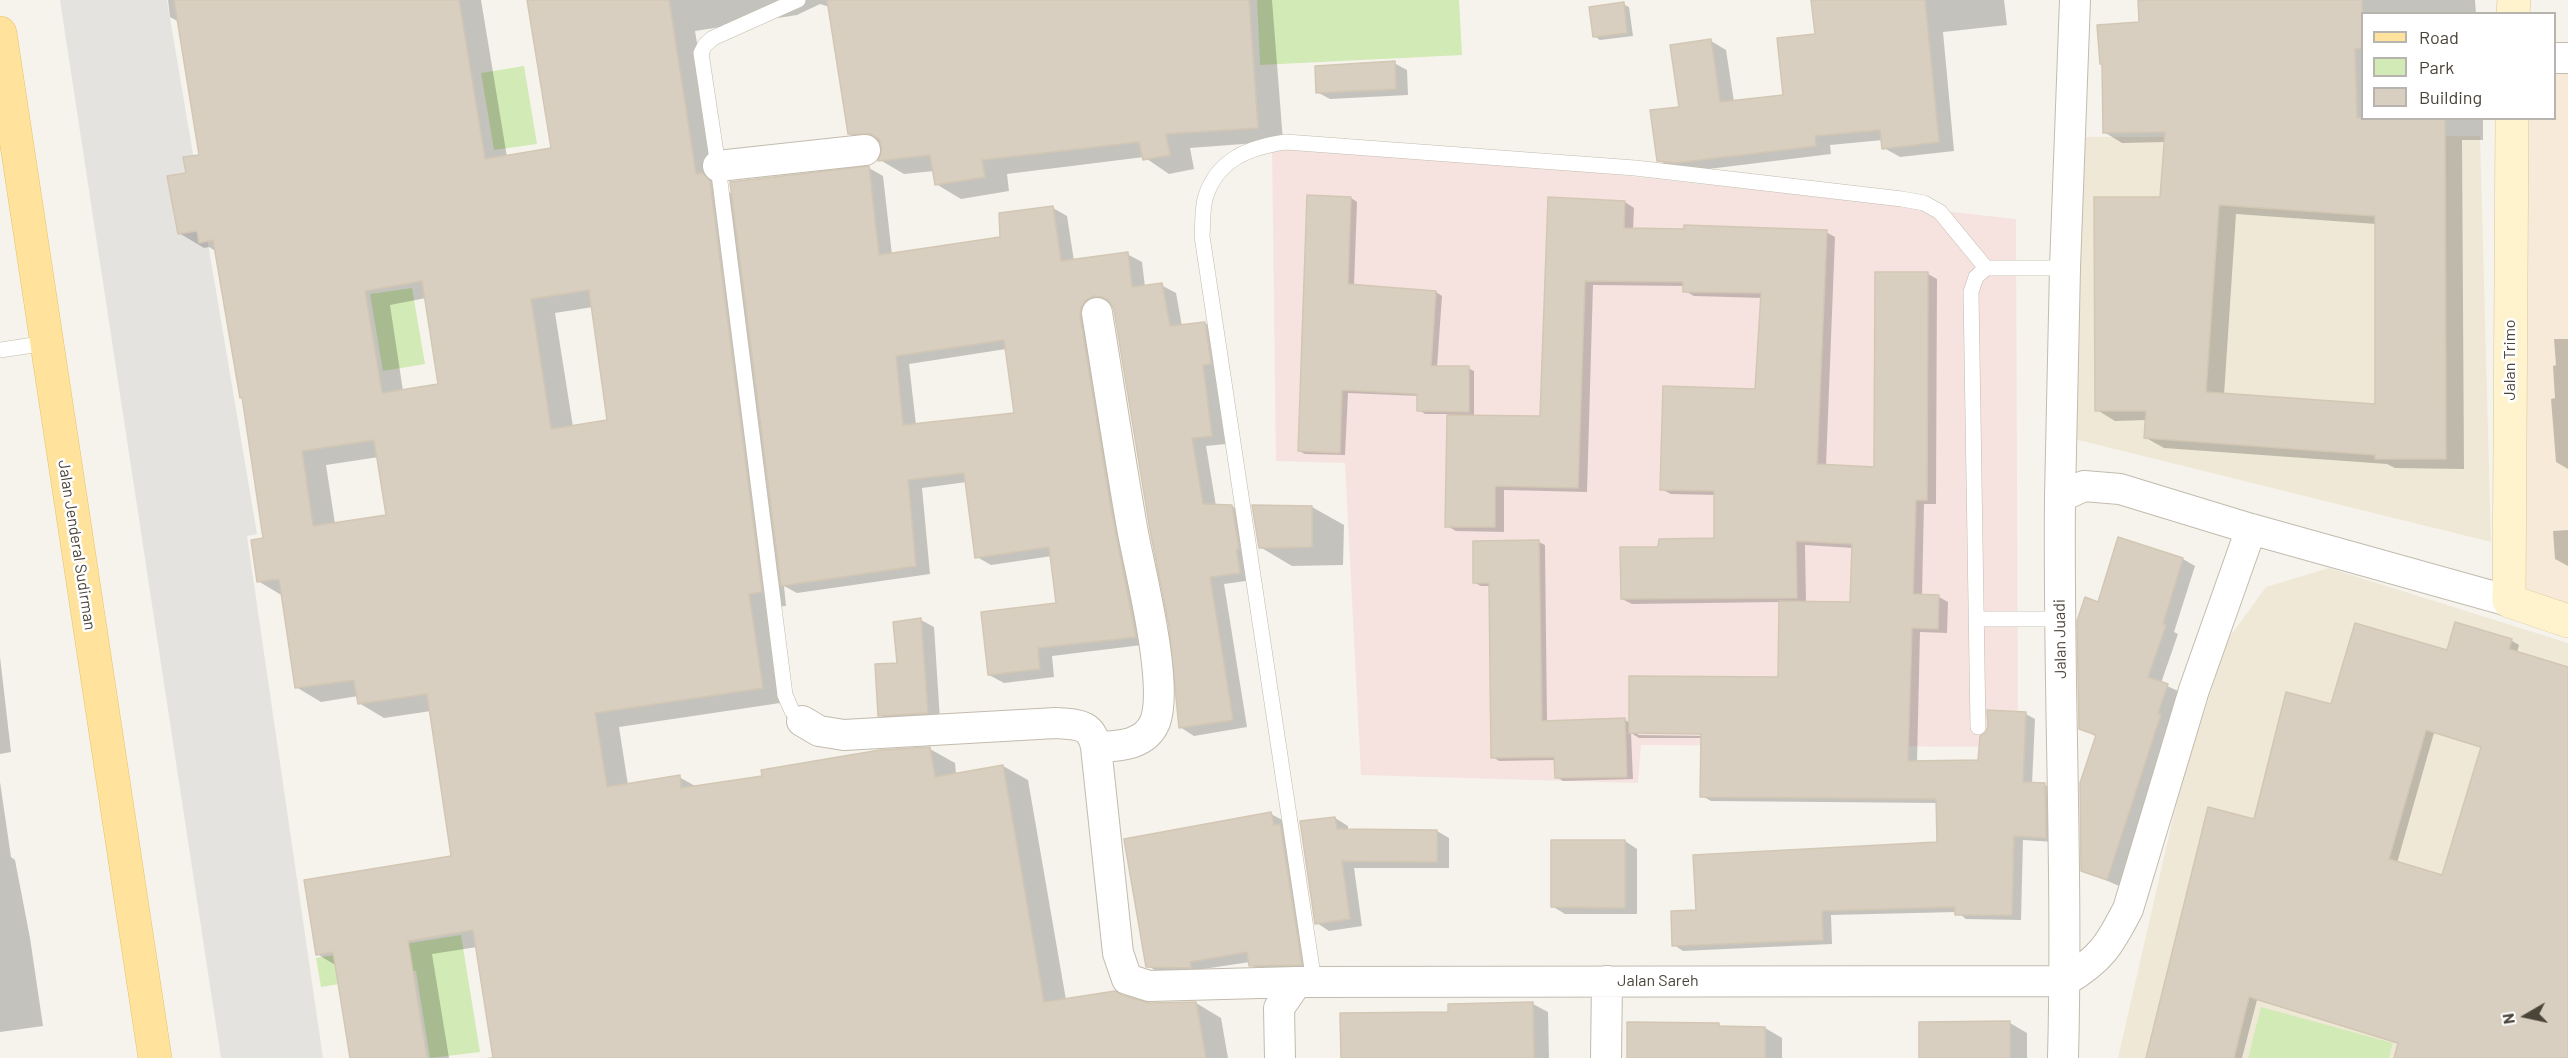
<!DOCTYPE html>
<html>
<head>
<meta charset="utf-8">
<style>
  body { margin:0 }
  #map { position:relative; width:2568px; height:1058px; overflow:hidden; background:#f6f3ec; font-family:Barlow,sans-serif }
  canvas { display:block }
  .legend { position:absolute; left:2361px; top:12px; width:195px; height:108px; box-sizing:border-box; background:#fff; border:2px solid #b7b4b0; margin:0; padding:8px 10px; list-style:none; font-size:18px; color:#4b4439 }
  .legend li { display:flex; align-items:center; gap:12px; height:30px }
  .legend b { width:30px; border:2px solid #b7b4b0 }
  .north { position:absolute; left:2496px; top:986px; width:60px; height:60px; -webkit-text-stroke:4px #fff; paint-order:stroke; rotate:261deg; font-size:16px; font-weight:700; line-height:24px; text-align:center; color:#4b4439 }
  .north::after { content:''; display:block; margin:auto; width:21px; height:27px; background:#4b4439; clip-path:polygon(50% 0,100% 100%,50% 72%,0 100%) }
</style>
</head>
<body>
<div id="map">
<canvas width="2568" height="1058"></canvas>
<ul class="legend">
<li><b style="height:8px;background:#ffe39c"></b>Road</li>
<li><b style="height:16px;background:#d2eab5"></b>Park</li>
<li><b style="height:16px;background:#d8cfc1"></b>Building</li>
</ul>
<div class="north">N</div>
</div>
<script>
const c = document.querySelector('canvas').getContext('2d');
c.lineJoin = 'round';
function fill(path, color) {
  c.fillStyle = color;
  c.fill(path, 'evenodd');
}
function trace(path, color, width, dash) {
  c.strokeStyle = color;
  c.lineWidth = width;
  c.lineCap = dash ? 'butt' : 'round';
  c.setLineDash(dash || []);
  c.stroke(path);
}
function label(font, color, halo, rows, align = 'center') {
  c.font = font + ' Barlow,sans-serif';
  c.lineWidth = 5;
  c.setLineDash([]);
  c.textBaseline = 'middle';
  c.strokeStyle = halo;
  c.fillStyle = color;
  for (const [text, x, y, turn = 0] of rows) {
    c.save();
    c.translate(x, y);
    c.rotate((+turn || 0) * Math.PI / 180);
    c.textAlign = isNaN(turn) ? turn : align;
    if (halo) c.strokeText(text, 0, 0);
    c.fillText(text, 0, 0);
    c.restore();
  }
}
const commercial = new Path2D(`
  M2568,47V615L2511,596L2510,119L2554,118L2555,48Z`);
const education = new Path2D(`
  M2480,136L2491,542L2066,437L2084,137Z
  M2329,568L2568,643V667L2538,658L2515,889L2443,870L2394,1058H2389L2393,1043L2262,1008L2248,1058H2234L2291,829L2146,1058H2118L2181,783L2228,639L2266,587ZM2455,622L2512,640L2481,747L2447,650ZM2286,692L2351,709L2326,807L2261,790ZM2424,736L2399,824L2349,809ZM2312,835L2435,873L2385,1038Z`);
const medical = new Path2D(`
  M1272,147L1431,154L2016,219L2018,747L1641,745L1638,783L1361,775L1345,463L1276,461Z`);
const green = new Path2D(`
  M1257,0H1459L1462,55L1260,65Z
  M524,66L537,144L494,150L481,73Z
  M412,288L425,364L383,371L370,294Z
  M461,935L480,1052L430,1058L416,971L321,987L316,958Z
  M2261,1007L2393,1043L2389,1058H2248Z`);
const parking = new Path2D(`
  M60,0H167L257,534L247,536L323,1058H221Z`);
const shadow = new Path2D(`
  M168,0H481L507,157L553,149L528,0H1272L1283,141L1190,148L1194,169L1169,174L1144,157L1007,174L1009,191L961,199L936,184L934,171L904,174L880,160L884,148H875L850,134L830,7L820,4L797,15L695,31L720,185L733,195L869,168L883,176L892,255L1002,238L1053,208L1067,216L1074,261L1127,254L1142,262L1145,287L1161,285L1176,293L1182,326L1205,323L1219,332L1226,444L1206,446L1216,506H1232L1247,515L1253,580L1224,584L1247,727L1194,736L1180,727L1171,627L1115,310L1113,304L1110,303L1101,307L1150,644L1052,656L1054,677L1004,683L989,675L1058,605L1052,556L991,565L977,557L967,482L922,488L930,574L797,593L784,586L786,606L773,607L787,702L619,727L628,785L679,777L697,787L930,749L955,763L956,774L1003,766L1028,780L1066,1000L1149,1005L1196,1003L1221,1018L1228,1058H486L494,1057L477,947L432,954L449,1058H352L337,966L317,954L453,857L431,711L384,718L359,703L358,696L321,702L296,687L283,596L258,581L265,539L244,398L242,397L217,252L209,247L204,248L179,233L187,174L201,156L179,22L170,17ZM426,298L440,385L403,391L390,305ZM593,307L609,421L573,427L555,313ZM1006,349L1016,415L916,425L909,364ZM379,457L388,517L335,524L326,465Z
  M1812,0H2004L2007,25L1943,32L1954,151L1900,157L1884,148L1883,140L1830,145L1831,154L1692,171L1674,169L1658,160L1711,41L1726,50L1734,102L1784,96L1817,36Z
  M2139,0H2475L2476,14H2362V118H2483V140H2462L2464,469L2395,468L2387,464L2164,448L2146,438L2147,420L2115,421L2097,410L2162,199L2166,142L2122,143L2104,132L2144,102ZM2236,214L2376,224L2377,406L2224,395Z
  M1623,4L1629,7L1633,36L1600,40L1594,36Z
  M1394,63L1407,70L1408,95L1330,99L1317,92Z
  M1351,198L1357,202L1354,286L1436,292L1442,296L1437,367L1468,368L1474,371V417L1542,418L1549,199L1625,202L1634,208L1633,230L1826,232L1835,237L1826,466L1876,469L1928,274L1937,279L1936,504H1924L1922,596L1939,597L1948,602L1947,633L1920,632L1917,762H1980L2026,714L2035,719L2032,784L2045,785L2054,790L2055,842L2023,840L2021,920L1966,919L1957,912L1831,915L1832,944L1683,951L1674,945L1697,911L1938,843L1937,803L1711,801L1702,796V738H1639L1631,733L1633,779L1563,781L1557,777L1556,760L1499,761L1493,757L1491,586H1481L1475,583L1539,542L1545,545L1547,722L1625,720L1630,723L1780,679V602L1632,604L1622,599L1660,548L1716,540V495L1671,494L1661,489L1757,391L1763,298L1694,296L1685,291V286L1593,285L1587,492L1504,490V532L1456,531L1447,526L1448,414H1425L1419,410V396L1348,393L1345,455L1305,454L1299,451ZM1805,545L1853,548L1852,603H1806ZM1638,732L1708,733V736L1638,735Z
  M2554,339H2568V469L2556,462L2551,399L2555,398L2553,366L2556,365Z
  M1254,506L1312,507L1344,525L1343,565L1292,566L1260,547Z
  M2568,530V566L2555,559L2553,531Z
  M2119,539L2183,559L2195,566L2174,632L2178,634L2161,683L2180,692L2172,722L2119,886L2083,870L2097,737L2080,728L2099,604Z
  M921,620L934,627L940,720L892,722L879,715L899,664Z
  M2456,624L2512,641L2519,645L2517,653L2568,669V1058H2395L2399,1044L2257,1000L2242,1058H2148L2255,821L2332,706L2448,652ZM2434,733L2482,748L2443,877L2397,863Z
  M0,657L11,752L0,754Z
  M0,782L11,857L15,860L30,938L43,1026L0,1032Z
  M1271,814L1286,822L1316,973L1266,974L1251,965L1250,962L1163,975L1148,966Z
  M1335,818L1348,826V831H1437L1449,838V868H1354L1362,926L1329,931L1317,923Z
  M1625,841L1637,849V914H1565L1552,906Z
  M1533,1004L1548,1012L1549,1058H1342L1450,1014Z
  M2010,1023L2027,1033V1058H1920Z
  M1719,1025L1724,1028H1765L1782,1038V1058H1628Z`);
const building = new Path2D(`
  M174,0H459L485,159L551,148L527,0H669L696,174L703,173L710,181L762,592L749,594L763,688L595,713L607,787L680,775L681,788L762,776L761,770L880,750L930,747L935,777L1003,765L1044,1002L1115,991L1122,995L1149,1003L1196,1002L1206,1058H493L473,930L408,941L427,1058H350L333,952L316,955L304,880L451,856L427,694L358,704L354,680L295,688L279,579L257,582L251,540L263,538L242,397L240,398L213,240L199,243L197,231L178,234L167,176L186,173L183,157L199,155ZM422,281L438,384L382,393L365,291ZM589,290L607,420L551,429L531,299ZM374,440L386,515L313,526L302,451Z
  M827,0H1249L1258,128L1166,134L1170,155L1143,160L1139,142L982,160L985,177L935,185L930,155L878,161L882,149L879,139L871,134H848Z
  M1811,0H1925L1939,142L1882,149L1880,130L1815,136L1816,146L1675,163L1657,161L1650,110L1679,107L1670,45L1711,39L1720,102L1783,95L1777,38L1815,34Z
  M2138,0H2362V48L2355,49L2357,118H2445L2446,459H2375V455L2144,438L2146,411H2095L2094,197H2160L2165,132L2103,133L2102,64H2100L2097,25L2139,22ZM2219,205L2375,216V404L2206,392Z
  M1624,2L1627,33L1593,37L1589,7Z
  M1395,61L1396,89L1316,93L1315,66Z
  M869,166L879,255L1000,237L999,213L1053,206L1061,261L1128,252L1132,287L1162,283L1170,326L1205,322L1211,364L1203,365L1212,436L1192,438L1203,504L1232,505L1239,549H1236L1240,573L1210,577L1233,720L1179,728L1169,627L1150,530L1114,310L1110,302L1103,297L1094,296L1086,300L1081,307L1080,316L1111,509L1136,637L1038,648L1040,669L988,675L981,612L1056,603L1049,547L975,558L964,473L908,480L916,566L781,586L730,182ZM1004,340L1014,413L903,425L896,356Z
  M1307,195L1351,197L1348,284L1436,291L1431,366H1469V412L1417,411V394L1342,390L1340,453L1298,451Z
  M1548,197L1625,201L1624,228L1684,229V225L1827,230L1817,464L1874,467L1875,272H1928L1927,500H1916L1913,594L1939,595L1938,629L1912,628L1908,761L1978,760L1980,736L1986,732L1988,727L1987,710L2026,712L2023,782L2045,783L2046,838L2014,836L2012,915H1955V907L1822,911L1823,940L1672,946L1671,911L1696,910L1693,855L1937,842L1936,799L1700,797L1701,734L1629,733V676L1778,677L1779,601L1850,602L1852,544L1796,541L1797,598L1621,599L1620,547H1658L1659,539L1714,538V491L1660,490L1663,386L1755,389L1761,293L1683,292V282L1585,281L1578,488L1495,486V527H1445L1447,415L1540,416Z
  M1252,505L1312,506V547L1259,548Z
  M2118,537L2183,558L2163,624L2166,625L2148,677L2168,684L2158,713L2161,714L2107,880L2081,871L2080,783L2096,735L2079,729L2077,621L2085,597L2098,602Z
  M1539,540L1542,721L1625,718L1627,777L1555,778L1554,757L1491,758L1489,583H1473V541Z
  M921,618L928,713L878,716L875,664L897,663L893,622Z
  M2455,622L2512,639L2509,649L2568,667V1058H2394L2398,1043L2249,997L2234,1058H2146L2208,807L2254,819L2286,692L2331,704L2355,623L2447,650ZM2426,730L2481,747L2442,875L2389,859Z
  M1271,812L1274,825L1280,824L1302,965L1249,966L1247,952L1190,962L1191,968L1146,967L1124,839Z
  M1335,817L1337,829L1437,830V862L1342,861L1350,919L1315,924L1300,821Z
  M1551,840H1625V908L1551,907Z
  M1533,1002L1534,1058H1341L1340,1013L1448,1012V1004Z
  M2010,1021V1058H1919V1022Z
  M1627,1022L1719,1023V1026L1765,1027V1058H1627Z`);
const lane = new Path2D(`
  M798,0L713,38L705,45L701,53L718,166L785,695L792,711L802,721
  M0,350L47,343
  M1976,619H2059
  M1978,727L1971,292L1976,277L1986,268H2065
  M1314,982L1202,236C1203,225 1202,211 1205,199C1216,160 1249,147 1286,142L1635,168L1902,199L1924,203L1940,212L1986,268`);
const street = new Path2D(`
  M2554,58H2568
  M718,166L865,150
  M2060,497L2065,268L2075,0
  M802,721L819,731L844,735L1056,723C1078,725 1091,723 1096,747L1118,953L1127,979L1149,986L1297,982
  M1096,747C1118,746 1145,746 1155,722C1169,685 1141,575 1133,533C1120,460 1109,386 1097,313
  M2065,981C2101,959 2109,946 2128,909L2194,690L2251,529
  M1280,1058L1279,1008L1297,982L2065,981
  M1606,1058L1607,981
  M2063,1058C2068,871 2058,684 2060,497L2084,486L2120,489L2251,529L2509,601`);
const secondary = new Path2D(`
  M2513,14L2514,0
  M2512,118L2509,601L2568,621`);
const primary = new Path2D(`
  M0,33L155,1058`);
const streetNames = [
  ["Jalan Trimo",2510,360,-90],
  ["Jalan Jenderal Sudirman",77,545,81],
  ["Jalan Juadi",2060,639,-91],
  ["Jalan Sareh",1658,981]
];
fill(commercial, '#f7ead8');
fill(education, '#efe8d6');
fill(medical, '#f6e3e0');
fill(green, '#d2eab5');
fill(parking, '#e5e3e0');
fill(shadow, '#0003');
fill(building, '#d8cfc1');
trace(building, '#d3c7b4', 1.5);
trace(lane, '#c2bbae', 16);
trace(street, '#c2bbae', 32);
trace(secondary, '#d6c79b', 34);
trace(primary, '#e6c16a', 34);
trace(lane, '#fff', 15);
trace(street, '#fff', 30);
trace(secondary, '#fff3cd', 33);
trace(primary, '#ffe39c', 33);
label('16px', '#4b4439', '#fff', streetNames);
</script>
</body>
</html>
